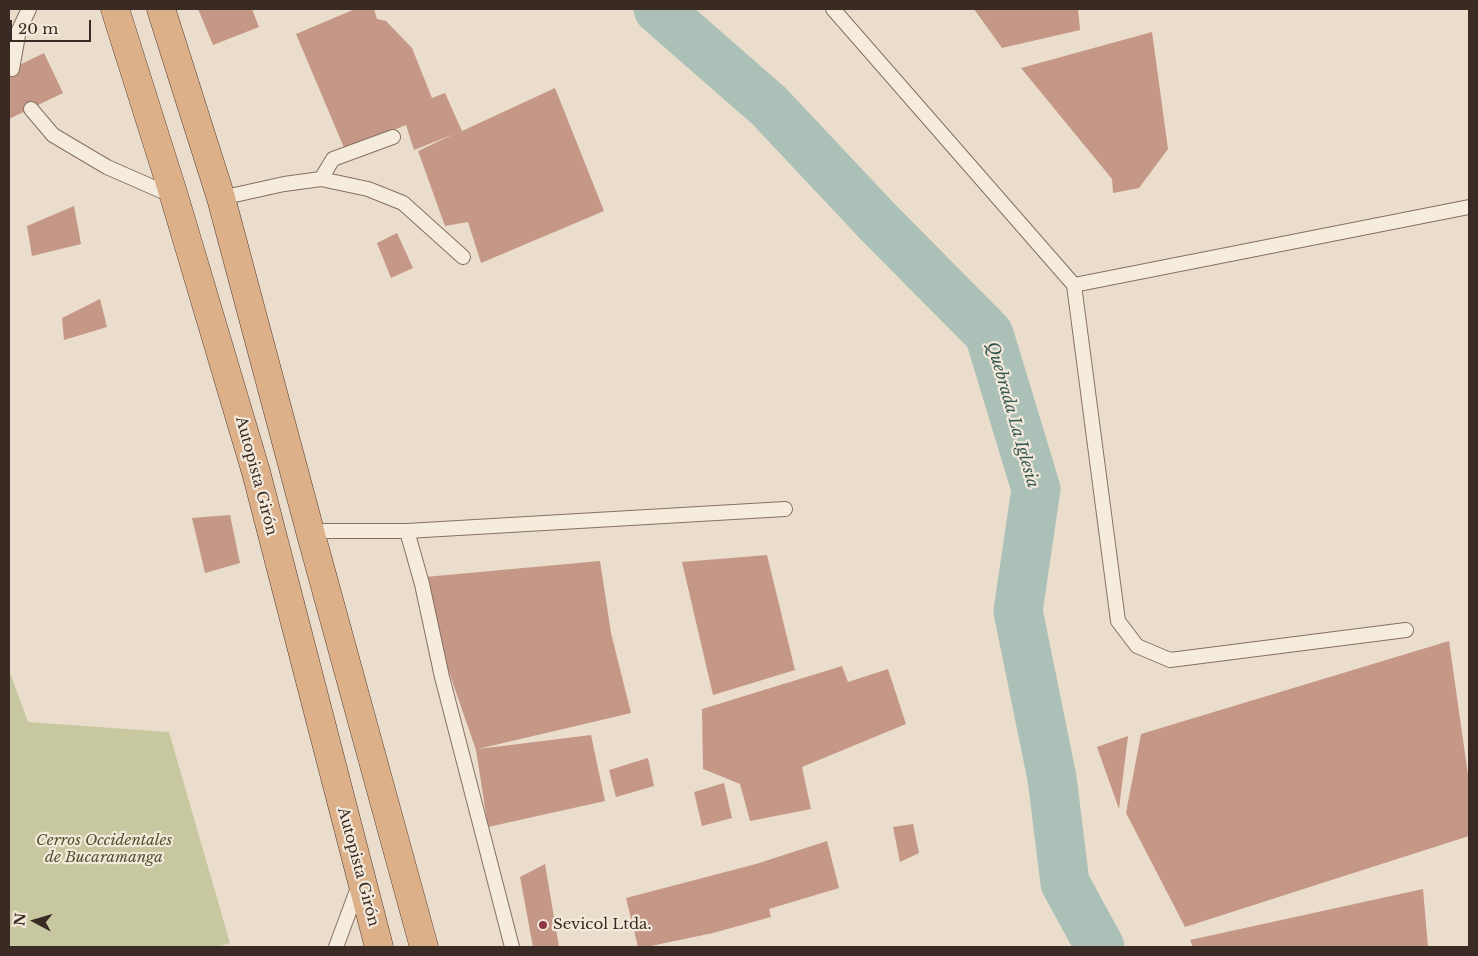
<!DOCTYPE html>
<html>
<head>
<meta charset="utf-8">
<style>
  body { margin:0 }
  #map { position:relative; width:1478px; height:956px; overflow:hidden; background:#ebddcc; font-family:"Libre Baskerville",serif }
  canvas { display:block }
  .frame { position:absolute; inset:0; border:10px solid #392a23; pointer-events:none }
  .north { position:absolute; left:10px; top:896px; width:50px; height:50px; -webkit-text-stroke:4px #f3e9db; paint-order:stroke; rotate:276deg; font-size:14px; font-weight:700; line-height:20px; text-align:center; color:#392a23 }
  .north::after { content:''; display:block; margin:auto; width:18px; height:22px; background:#392a23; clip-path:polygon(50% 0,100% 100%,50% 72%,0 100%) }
  .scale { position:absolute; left:10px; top:20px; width:81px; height:22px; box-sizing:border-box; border:2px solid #392a23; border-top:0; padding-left:6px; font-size:15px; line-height:18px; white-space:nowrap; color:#392a23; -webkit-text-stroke:4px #f3e9db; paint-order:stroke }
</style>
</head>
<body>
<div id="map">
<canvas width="1478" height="956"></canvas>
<div class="frame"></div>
<div class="north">N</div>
<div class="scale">20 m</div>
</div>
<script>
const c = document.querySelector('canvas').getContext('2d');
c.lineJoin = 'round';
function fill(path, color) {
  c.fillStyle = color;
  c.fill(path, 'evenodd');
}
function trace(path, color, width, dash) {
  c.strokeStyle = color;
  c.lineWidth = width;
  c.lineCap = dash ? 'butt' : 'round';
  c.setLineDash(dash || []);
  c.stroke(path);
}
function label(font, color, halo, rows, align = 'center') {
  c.font = font + ' "Libre Baskerville",serif';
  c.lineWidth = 4.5;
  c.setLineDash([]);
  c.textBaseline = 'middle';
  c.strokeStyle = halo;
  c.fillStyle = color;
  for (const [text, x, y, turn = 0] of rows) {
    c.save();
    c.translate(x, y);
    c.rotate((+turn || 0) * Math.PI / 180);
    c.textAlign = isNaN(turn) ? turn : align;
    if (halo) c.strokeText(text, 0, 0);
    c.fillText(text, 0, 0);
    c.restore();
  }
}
const green = new Path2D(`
  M9,670L28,722L169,732L230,943L217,947H9Z`);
const river = new Path2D(`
  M658,9L769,106L878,222L989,334L1036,489L1018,611L1052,778L1065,883L1100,947`);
const building = new Path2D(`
  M198,9H252L259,27L213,45Z
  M355,9H374L377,19L386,21L412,48L432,98L445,93L462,131L555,88L604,211L481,263L468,222L445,226L418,151L454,134L414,150L406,125L345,150L296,34Z
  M974,9H1078L1080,30L1002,48Z
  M1152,32L1168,149L1139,188L1113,193L1112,179L1021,68Z
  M44,53L63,93L9,119V70Z
  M74,206L81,244L32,256L27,226Z
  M397,233L413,268L391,278L377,243Z
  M100,299L107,327L64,340L62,318Z
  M230,515L240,563L205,573L192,518Z
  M767,555L795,670L713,695L682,562Z
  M600,561L611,633L631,713L478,749L591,735L605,801L488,827L476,750L447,666L425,577Z
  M1449,641L1469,782V836L1185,927L1126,813L1141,734Z
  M842,666L848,682L888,669L906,724L802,767L811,809L750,821L740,784L703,769L702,709Z
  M1128,736L1119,809L1097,747Z
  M648,758L654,786L616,797L609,770Z
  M724,783L732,818L702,826L694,792Z
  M913,824L919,853L900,862L893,827Z
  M827,841L839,888L769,909L771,917L713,933L646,947H638L626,898L756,864Z
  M545,864L559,947H533L520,877Z
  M1423,889L1428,947H1193L1190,940Z`);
const service = new Path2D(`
  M833,9L1074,285L1118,621L1137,646L1170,660L1406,630
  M12,69L19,30L29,9
  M31,109L53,135L107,167L173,196
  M321,179L333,159L393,137
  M221,198L284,184L321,179L368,189L403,203L463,257
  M1074,285L1469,207
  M310,531H407L785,509
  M407,531L422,584L442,677L512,947
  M336,947L359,885`);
const trunk = new Path2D(`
  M115,9L174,196L256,472L379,947
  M161,9L221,198L310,531L424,947`);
const markers = [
  [543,925,5,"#8f3744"]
];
const streetNames = [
  ["Autopista Girón",256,476,75],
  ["Autopista Girón",358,867,75]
];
const parkNames = [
  ["Cerros Occidentales",104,841],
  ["de Bucaramanga",104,858]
];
const poiNames = [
  ["Sevicol Ltda.",553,925]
];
const waterNames = [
  ["Quebrada La Iglesia",1012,415,74]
];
fill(green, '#c8c8a0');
trace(river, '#abc0b7', 49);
fill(building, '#c59786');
trace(service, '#867061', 16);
trace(trunk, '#553f35', 29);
trace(service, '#f6ecde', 14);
trace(trunk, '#dcb088', 28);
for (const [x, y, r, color] of markers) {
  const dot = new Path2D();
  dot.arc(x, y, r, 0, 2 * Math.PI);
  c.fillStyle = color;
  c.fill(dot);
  trace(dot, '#f3e9db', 2);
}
label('15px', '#392a23', '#f3e9db', streetNames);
label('italic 15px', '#4e532c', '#f3e9db', parkNames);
label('15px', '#392a23', '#f3e9db', poiNames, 'left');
label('italic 16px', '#345750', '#f3e9db', waterNames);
</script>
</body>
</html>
